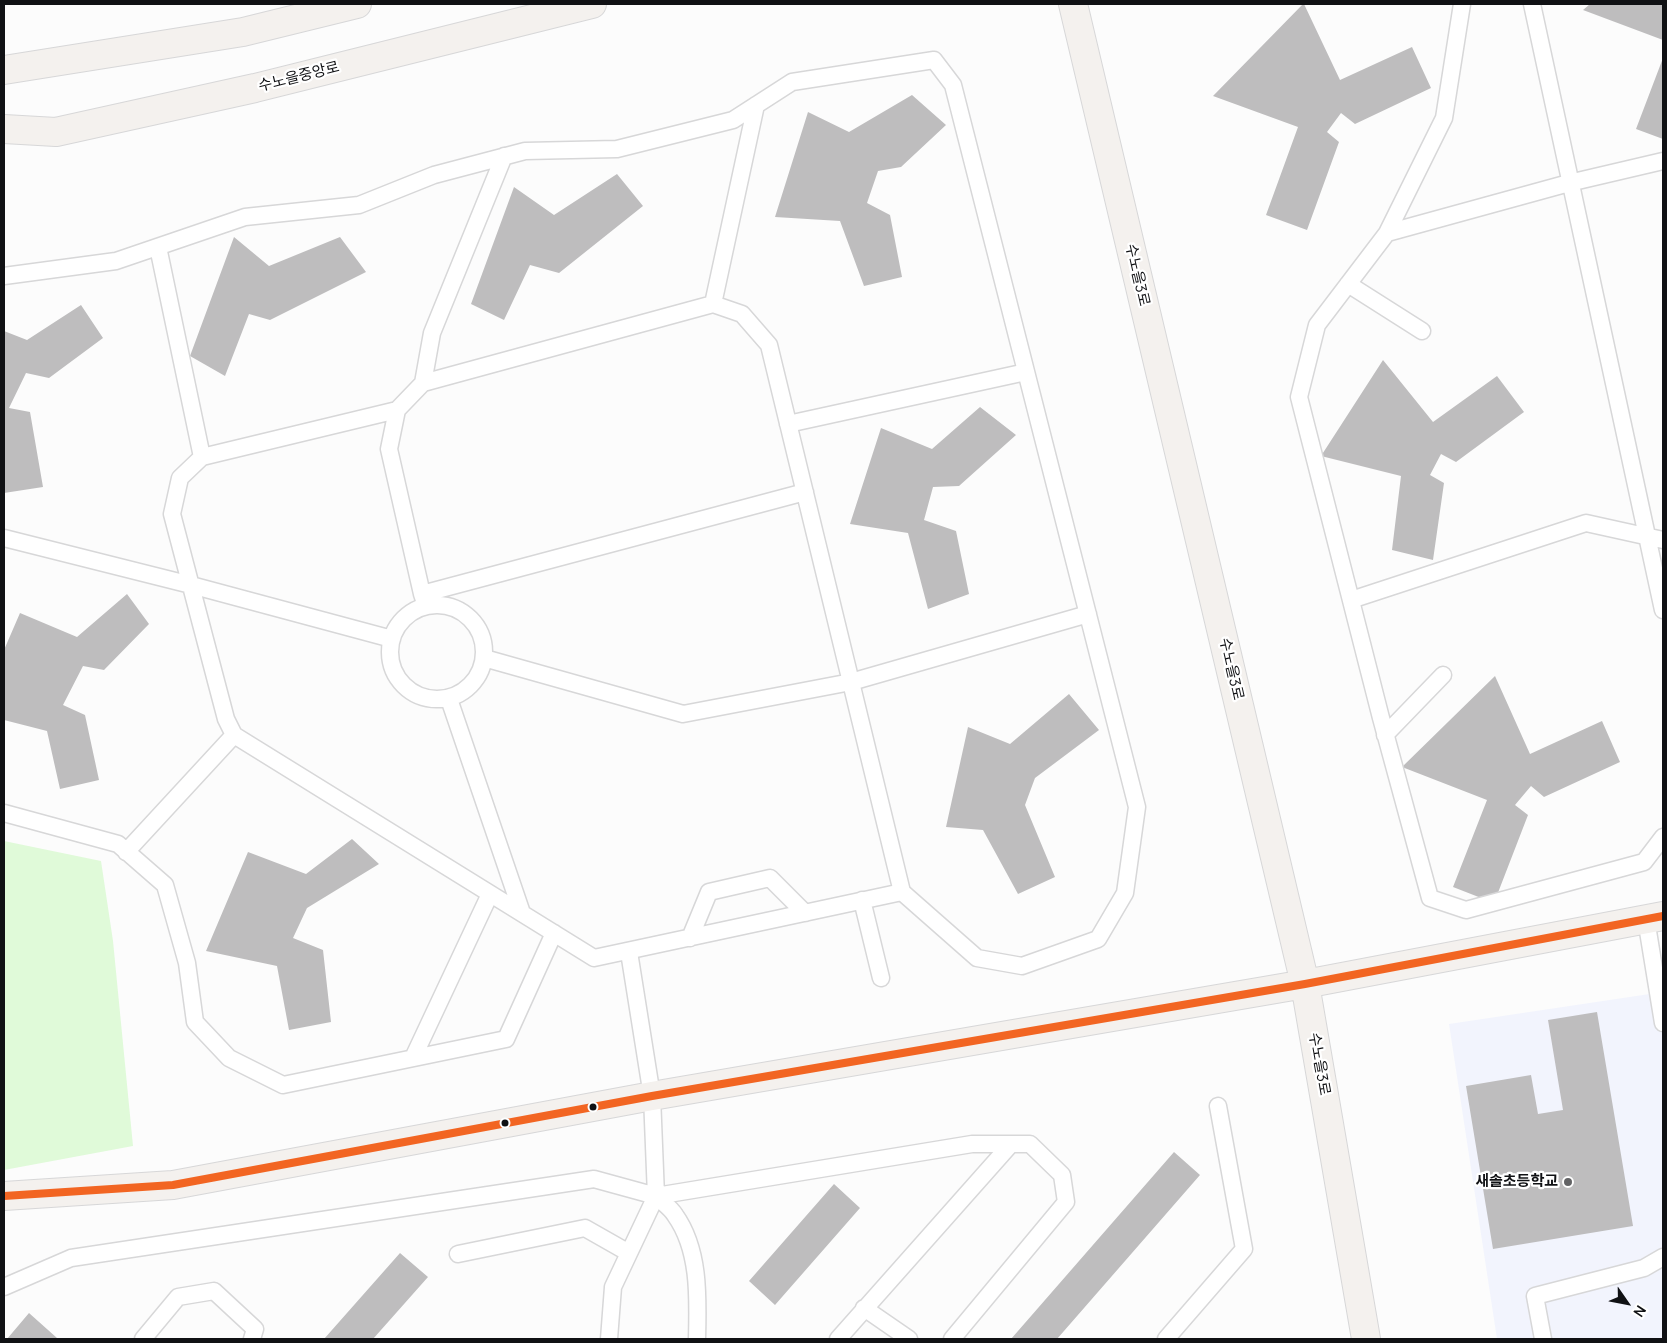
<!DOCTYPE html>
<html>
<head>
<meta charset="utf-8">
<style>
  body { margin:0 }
  #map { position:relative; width:1667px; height:1343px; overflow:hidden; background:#fcfcfc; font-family:Manrope,sans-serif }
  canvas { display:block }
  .frame { position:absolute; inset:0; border:5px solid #101114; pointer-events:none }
  .north { position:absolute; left:1602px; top:1278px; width:50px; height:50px; -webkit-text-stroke:4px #fff; paint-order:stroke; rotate:123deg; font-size:14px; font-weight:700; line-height:20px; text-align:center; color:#101114 }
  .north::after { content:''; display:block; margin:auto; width:18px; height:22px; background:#101114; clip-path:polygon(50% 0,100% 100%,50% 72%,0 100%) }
</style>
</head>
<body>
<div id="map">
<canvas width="1667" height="1343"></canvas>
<div class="frame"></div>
<div class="north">N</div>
</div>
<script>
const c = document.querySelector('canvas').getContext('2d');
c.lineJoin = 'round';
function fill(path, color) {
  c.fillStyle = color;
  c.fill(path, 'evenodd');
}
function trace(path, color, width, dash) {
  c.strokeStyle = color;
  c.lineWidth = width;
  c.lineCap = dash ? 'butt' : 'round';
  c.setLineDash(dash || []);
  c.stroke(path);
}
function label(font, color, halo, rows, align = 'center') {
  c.font = font + ' Manrope,"Noto Sans KR",sans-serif';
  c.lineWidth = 4.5;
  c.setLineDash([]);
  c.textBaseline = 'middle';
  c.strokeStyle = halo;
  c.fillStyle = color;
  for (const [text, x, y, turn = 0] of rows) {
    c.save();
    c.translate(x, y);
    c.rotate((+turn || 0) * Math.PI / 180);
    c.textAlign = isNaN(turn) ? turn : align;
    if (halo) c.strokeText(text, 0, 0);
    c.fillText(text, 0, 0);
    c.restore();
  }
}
const built = new Path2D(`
  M1663,992V1339H1497L1449,1024Z`);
const green = new Path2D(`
  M4,841L101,861L113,941L133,1146L4,1170Z`);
const building = new Path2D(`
  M1303,4H1304L1340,80L1412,47L1431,88L1355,124L1341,113L1327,132L1339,142L1307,230L1266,215L1298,127L1213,96Z
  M1590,4H1663V40L1583,10Z
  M1663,58V139L1636,129Z
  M912,95L946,125L901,167L878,171L867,203L890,215L902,277L864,286L840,221L775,217L808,112L849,132Z
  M617,174L643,206L559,273L530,265L504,320L471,304L514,187L554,215Z
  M234,237L269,266L340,237L366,272L270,320L249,314L225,376L190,356Z
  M81,305L103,338L49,378L26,373L9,408L30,412L43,487L4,493V331L27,340Z
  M1383,360L1433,422L1497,376L1524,412L1456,462L1441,454L1430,475L1444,483L1433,560L1392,550L1401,476L1321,456Z
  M980,407L1016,435L959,486L933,487L924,520L956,531L969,594L928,609L908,533L850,524L881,428L932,449Z
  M127,594L149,624L104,670L83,666L63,705L85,715L99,780L60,789L47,731L4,720V650L20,613L77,637Z
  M1495,676L1530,754L1602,721L1620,762L1544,797L1531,786L1515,805L1528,815L1494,903L1453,887L1487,800L1402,767Z
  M1069,694L1099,730L1035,778L1025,805L1055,877L1018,894L983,830L946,827L968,727L1010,744Z
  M352,839L379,864L307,908L293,938L323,950L331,1022L289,1030L277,966L206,951L248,852L306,874Z
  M1597,1012L1633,1226L1493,1249L1466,1086L1531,1075L1538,1114L1563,1110L1548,1020Z
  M1174,1152L1200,1175L1057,1339H1011Z
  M834,1184L860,1208L775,1305L749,1281Z
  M400,1253L428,1277L373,1339H324Z
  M29,1313L57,1338L56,1339H7Z`);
const lane = new Path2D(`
  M1462,4L1444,118L1387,233L1317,325L1299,397L1381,718L1430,898L1466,910L1644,862L1663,837
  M1532,4L1663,610
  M1387,233L1569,183L1663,161
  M158,247L202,457
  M4,276L116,261L245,217L359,205L434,175L525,151L617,149L733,120L792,82L934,60L953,85L1137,807L1125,893L1098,939L1022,966L977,958L902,892L769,345L742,314L713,304L423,383L397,410L389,449L422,594L426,606
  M1348,284L1422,331
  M713,304L756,105
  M423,383L432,333L504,156
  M397,410L202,457L180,478L172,514L226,719L234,735L594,958L902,892
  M788,424L1026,372
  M4,538L191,585L392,639
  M422,594L805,492
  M1351,600L1586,523L1663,540
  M390 652a47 47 0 1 1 94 0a47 47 0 1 1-94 0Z
  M484,658L683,714L851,682L1088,614
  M449,699L522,913
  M1385,735L1443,675
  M4,813L118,844L165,885L187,963L195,1022L229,1058L283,1085L506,1039L554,933
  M126,852L234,735
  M862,900L881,978
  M1646,919L1663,1023
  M690,938L709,892L770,878L805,913
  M413,1058L490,894
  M656,1196C662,1202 671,1208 675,1215C700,1250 698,1298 697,1339
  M458,1254L585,1228L629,1253
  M4,1287L71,1258L594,1179L656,1196L972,1144H1030L1062,1175L1066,1202L952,1339
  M864,1308L909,1339
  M143,1339L178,1297L214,1291L255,1329L252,1339
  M609,1339L613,1287L656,1196L652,1096L629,952
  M838,1339L1011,1144
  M1166,1339L1244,1249L1218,1106
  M1543,1339L1535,1296L1644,1268L1663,1257`);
const secondary = new Path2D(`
  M1073,4L1305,984L1366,1339
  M4,70L243,32L357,4
  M4,129L56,132L255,88L592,4
  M4,1196L173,1185L652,1096L1305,984L1663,916`);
const bus1 = new Path2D(`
  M4,1196L173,1185L652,1096L1305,984L1663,916`);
const markers = [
  [593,1107,4.5,"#101114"],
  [505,1123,4.5,"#101114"],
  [1568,1182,5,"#636365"]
];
const streetNames = [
  ["수노을중앙로",299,77,-14],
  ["수노을3로",1137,275,77],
  ["수노을3로",1231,669,77],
  ["수노을3로",1319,1064,80]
];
const poiNames = [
  ["새솔초등학교",1558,1182]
];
fill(built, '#f2f4fd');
fill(green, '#e0fad9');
fill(building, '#bebdbe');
trace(lane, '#d7d7d8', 19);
trace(secondary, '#d7d7d8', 30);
trace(lane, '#fff', 16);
trace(secondary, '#f4f1ee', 28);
trace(bus1, '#f26522', 8);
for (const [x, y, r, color] of markers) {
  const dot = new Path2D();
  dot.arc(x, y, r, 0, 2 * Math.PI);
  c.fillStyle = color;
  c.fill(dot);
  trace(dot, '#fff', 2);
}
label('15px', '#101114', '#fff', streetNames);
label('bold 15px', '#101114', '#fff', poiNames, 'right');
</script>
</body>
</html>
